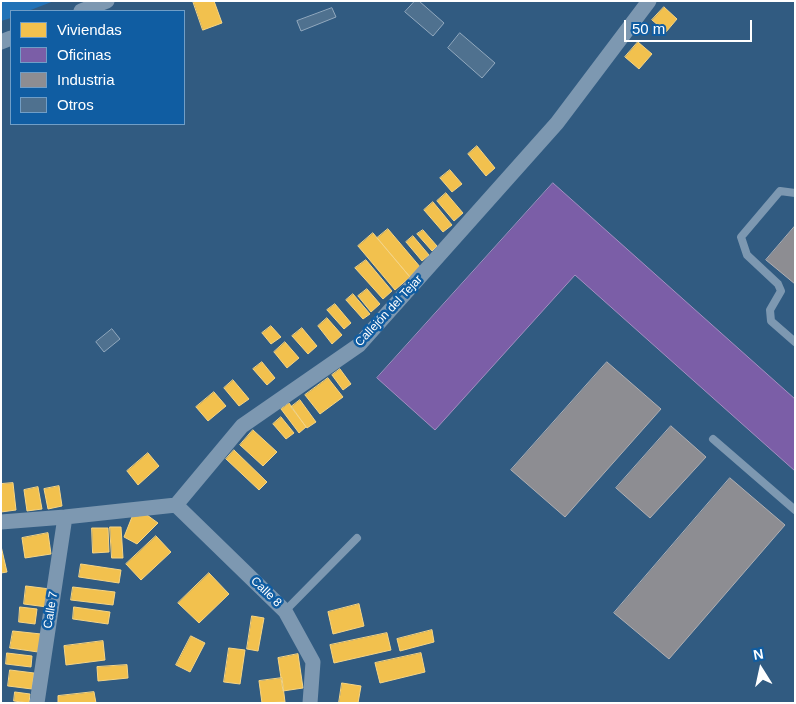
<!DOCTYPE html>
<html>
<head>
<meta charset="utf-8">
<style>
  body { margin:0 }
  #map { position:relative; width:796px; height:704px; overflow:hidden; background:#315b81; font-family:Helvetica,sans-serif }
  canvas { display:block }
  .frame { position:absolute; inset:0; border:2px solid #fff; pointer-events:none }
  .legend { position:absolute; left:10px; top:10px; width:175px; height:115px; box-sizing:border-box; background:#105da2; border:1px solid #709ec7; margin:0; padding:6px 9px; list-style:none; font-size:15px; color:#fff }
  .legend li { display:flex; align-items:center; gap:10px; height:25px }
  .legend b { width:25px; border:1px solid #709ec7 }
  .north { position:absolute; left:736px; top:644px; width:50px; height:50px; -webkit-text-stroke:4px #105da2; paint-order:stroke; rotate:350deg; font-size:14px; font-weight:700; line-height:20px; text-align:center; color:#fff }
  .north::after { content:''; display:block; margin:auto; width:18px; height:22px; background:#fff; clip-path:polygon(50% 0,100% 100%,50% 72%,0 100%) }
  .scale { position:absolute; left:624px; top:20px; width:128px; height:22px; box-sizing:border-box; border:2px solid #fff; border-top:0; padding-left:6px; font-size:15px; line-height:18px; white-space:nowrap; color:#fff; -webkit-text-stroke:4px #105da2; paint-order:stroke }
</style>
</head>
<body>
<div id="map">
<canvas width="796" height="704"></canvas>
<div class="frame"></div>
<ul class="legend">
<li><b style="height:14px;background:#f2c14e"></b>Viviendas</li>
<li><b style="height:14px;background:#7b5ea7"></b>Oficinas</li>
<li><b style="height:14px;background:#8d8d92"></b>Industria</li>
<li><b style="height:14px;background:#4f718f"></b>Otros</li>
</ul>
<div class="north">N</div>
<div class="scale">50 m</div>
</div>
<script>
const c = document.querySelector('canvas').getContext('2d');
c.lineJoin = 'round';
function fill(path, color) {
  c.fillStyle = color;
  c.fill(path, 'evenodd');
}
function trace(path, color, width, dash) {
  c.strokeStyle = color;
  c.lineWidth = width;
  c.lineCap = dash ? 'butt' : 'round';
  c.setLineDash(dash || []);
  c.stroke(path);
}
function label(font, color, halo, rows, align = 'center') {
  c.font = font + ' Helvetica,sans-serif';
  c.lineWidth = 5;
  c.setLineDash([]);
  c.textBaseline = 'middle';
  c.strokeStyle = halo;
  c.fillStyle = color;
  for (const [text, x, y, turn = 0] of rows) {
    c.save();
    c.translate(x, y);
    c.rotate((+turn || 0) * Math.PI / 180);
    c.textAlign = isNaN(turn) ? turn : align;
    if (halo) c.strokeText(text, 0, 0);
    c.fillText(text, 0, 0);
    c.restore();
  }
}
const green = new Path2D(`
  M1,1H54L28,11H11V18L1,21Z`);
const homes = new Path2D(`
  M193,1H214L222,23L203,30Z
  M664,7L677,19L666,32L652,20Z
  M638,42L652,54L639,69L625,57Z
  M477,146L495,168L486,176L468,154Z
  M450,170L462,184L452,192L440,178Z
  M446,193L463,213L454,221L437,201Z
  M433,202L452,225L443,232L424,210Z
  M388,229L421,268L410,277L377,238Z
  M423,230L437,246L432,251L417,234Z
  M373,233L410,277L395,290L358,246Z
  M413,236L429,255L422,261L406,242Z
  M366,260L392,291L383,299L355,268Z
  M367,289L380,304L371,312L358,296Z
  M353,294L370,314L363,319L346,300Z
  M335,304L351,323L344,329L327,310Z
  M327,318L342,335L332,344L318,326Z
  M271,326L281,337L271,344L262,333Z
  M302,328L317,346L308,354L292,336Z
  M285,342L299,358L287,368L274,352Z
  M262,362L275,378L267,385L253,369Z
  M340,369L351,384L343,390L332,375Z
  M328,378L343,397L320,414L305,395Z
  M233,380L249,399L239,406L224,388Z
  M214,392L226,406L208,421L196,407Z
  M300,400L316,422L307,428L291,407Z
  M289,403L306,427L299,433L281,409Z
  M281,417L294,433L286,439L273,424Z
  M253,430L277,452L263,466L240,445Z
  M234,450L267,482L259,490L226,459Z
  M148,453L159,466L138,485L127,471Z
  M13,483L16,510L1,512V484Z
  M59,486L62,506L48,509L44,489Z
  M38,487L42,509L27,511L24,490Z
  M147,515L158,523L137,544L124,537L132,517Z
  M110,527H121L123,558H112Z
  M92,528H108L109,552L93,553Z
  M48,533L51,554L25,558L22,538Z
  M156,536L171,552L141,580L126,564Z
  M1,546L7,572L1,573Z
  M81,564L121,570L119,583L79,577Z
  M209,573L229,594L199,623L178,603Z
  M26,586L50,589L47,607L24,604Z
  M73,587L115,592L113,605L71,600Z
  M359,604L364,626L333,634L328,612Z
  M20,607L37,609L35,624L19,622Z
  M74,607L110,612L108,624L73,619Z
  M252,616L264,618L258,651L247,649Z
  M432,630L434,642L400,651L397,639Z
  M13,631L41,634L38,652L10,648Z
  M387,633L391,650L334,663L330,645Z
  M191,636L205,643L190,672L176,665Z
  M103,641L105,660L66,665L64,646Z
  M229,648L245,650L240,684L224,682Z
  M7,653L32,656L31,667L6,664Z
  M421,653L425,672L380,683L375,663Z
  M298,654L303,688L283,691L278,658Z
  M127,665L128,678L98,681L97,667Z
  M10,670L34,673L32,689L8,686Z
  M282,678L285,702L262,703L259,681Z
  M342,683L361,686L358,703H339Z
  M15,692L30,694L29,703L14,701Z
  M94,692L96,703H58V696Z`);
const offices = new Path2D(`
  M553,183L795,399V471L575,275L435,430L377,378Z`);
const industry = new Path2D(`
  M795,226V284L766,260Z
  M607,362L661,409L565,517L511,470Z
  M671,426L706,457L650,518L616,488Z
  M730,478L785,525L669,659L614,613Z`);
const building = new Path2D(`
  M415,1H419L444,23L433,36L405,12Z
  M332,8L336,17L301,31L297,21Z
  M460,33L495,63L482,78L448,48Z
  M112,329L120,339L104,352L96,342Z`);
const lane = new Path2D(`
  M795,193L780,191L741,237L747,255L778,284L781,291L770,310L771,321L795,342
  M713,439L795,510
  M285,611L357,538`);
const street = new Path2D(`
  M81,11L107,1
  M1,42L11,38
  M176,505L285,611L313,662L310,703
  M1,522L65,517L176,505L242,426L359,345L557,123L649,1
  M37,703L65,517`);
const streetNames = [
  ["Callejón del Tejar",389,311,-47],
  ["Calle 8",266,592,44],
  ["Calle 7",51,610,-81]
];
fill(green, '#2172b7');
fill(homes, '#f2c14e');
trace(homes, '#f6d483', 1);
fill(offices, '#7b5ea7');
trace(offices, '#a38ec1', 1);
fill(industry, '#8d8d92');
trace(industry, '#afafb3', 1);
fill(building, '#4f718f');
trace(building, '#92a9be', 1);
trace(lane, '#7d98b1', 8);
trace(street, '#7d98b1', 15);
label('12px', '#fff', '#105da2', streetNames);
</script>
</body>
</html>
